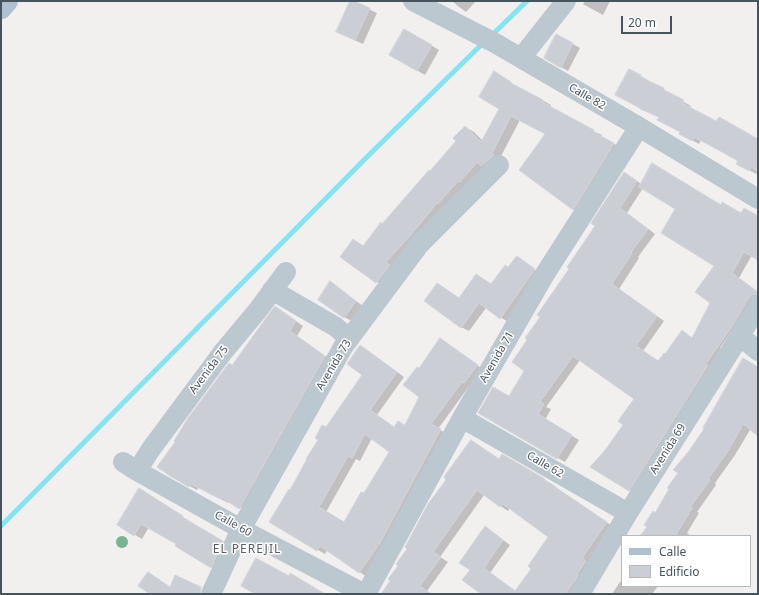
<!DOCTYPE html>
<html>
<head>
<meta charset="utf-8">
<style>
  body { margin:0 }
  #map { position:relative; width:759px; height:595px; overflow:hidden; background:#f2efef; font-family:"Noto Sans",sans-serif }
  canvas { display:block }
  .frame { position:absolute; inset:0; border:2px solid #46545e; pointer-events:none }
  .legend { position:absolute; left:621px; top:535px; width:130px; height:52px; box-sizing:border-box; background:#fff; border:1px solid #b5bbbf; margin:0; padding:5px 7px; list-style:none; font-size:12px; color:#46545e }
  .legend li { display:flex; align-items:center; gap:8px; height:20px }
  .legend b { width:20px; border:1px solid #b5bbbf }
  .scale { position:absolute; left:621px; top:16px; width:51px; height:18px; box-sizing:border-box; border:2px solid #46545e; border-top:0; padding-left:5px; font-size:12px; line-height:14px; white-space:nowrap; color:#46545e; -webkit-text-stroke:3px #fff; paint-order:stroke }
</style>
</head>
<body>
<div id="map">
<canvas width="759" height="595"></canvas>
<div class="frame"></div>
<ul class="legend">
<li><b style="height:5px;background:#adc1d0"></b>Calle</li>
<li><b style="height:11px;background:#cbced4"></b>Edificio</li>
</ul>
<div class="scale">20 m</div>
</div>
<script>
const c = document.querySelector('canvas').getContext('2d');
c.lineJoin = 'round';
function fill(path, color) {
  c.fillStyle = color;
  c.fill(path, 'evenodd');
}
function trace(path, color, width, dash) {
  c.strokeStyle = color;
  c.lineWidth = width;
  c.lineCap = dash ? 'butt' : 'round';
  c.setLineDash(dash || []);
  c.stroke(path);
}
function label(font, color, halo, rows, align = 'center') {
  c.font = font + ' "Noto Sans",sans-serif';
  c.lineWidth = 3;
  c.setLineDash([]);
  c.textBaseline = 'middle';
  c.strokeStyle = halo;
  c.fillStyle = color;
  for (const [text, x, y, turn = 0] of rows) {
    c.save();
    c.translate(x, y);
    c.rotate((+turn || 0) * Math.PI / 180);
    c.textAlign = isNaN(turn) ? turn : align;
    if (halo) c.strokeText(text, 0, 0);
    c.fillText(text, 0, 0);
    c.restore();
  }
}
const shadow = new Path2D(`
  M351,1L377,13L363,44L345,36Z
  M452,1H476L466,12L459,7Z
  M585,1H610L603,15L583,4Z
  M405,30L439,50L425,75L390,55Z
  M557,35L580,48L568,71L545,58Z
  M629,70L648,80V82L671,93V95L691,106L689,108L717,122L758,139V171L756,174L745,168L739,161L701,140L699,144L688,138L681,132L660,118L641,109Z
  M495,73L519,88L551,105L550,107L593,131L602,135L601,137L622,148L581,213L573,209L546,134L520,120L500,158L385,287L341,257L353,240L364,246L457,141L465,127L474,132L483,141L500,108Z
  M624,174L642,184L721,206L742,214L758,217V259L752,255L739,278L758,292V301L735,326L720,348L725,351L636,494L629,490L606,450L624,424L635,399L580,360L546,407L551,409L545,420L579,440L565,462L479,413L509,397L525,371L529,340L541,317L597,226ZM643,188L676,209L715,265L712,303L693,338L682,332L665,355L659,361L643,351L664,321L619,289L639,258L638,257L655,234L627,213Z
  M524,262L541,274L508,322L486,308L469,331L461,327L459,299L476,275L492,285L509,268Z
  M331,283L363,306L352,321L344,317Z
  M283,312L303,326L297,336L332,361L247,512L229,501L228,503L199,487L197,490L171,476L232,366Z
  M441,339L484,370L470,385L438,429L448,434L367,577L327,550L325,554L270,522L290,491L326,428L364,375L368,351L404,377L377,415L395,428L406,426L421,396L419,369ZM372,438L390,451L364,495L344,524L326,512L356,459L360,461Z
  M758,374V436L750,430L735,455L715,483L716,485L697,512L699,513L687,533L691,536H641L655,514Z
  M502,455L552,484L577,503L614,527L575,594H483L471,570L492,532L510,545L490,573L516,591L533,568L550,537L510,508L508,511L484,495L440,557L448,562L427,591L429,592L427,594H382Z
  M140,489L189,521V522L230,546L218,571L176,546L177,544L149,527L142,539L119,525Z
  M622,579V586H658L652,594H612Z`);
const stream = new Path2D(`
  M490,37L527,1
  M1,526L368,156L484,42`);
const building = new Path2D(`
  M350,1H354L370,8L355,40L336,32Z
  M404,29L432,45L417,71L389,55Z
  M556,34L573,43L561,68L544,58Z
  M629,69L641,75L640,77L664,88V90L684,100L682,103L716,121L719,117L758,139V171L751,167L749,171L736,164L738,161L722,152L694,137L692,141L679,134L680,132L657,120L659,117L640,109V108L615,95Z
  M494,71L511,82V83L543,100L542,102L594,130L593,132L614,143L609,152L573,210L519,170L545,134L511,116L492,153L494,155L481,166L477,162L460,182L458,181L438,204L437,203L410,236L386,262L390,265L376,283L340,257L353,239L363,246L381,222L382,224L429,170L430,171L456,141L453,138L465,126L481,142L499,109L479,97Z
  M652,163L721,205L722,202L741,213L744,208L758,216V260L744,252L732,273L758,292V294L752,295L748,299L731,328L705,365H708L629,491L590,467L606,449L623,425L618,421L634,399L573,356L540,402L544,404L538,414L572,435L557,459L478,413L493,387L509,396L524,371L512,362L527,340L525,338L540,317L537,315L569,269L567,267L595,226L591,223L624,172L637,181L620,208L648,229L631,252L632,253L612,284L657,316L636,346L658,361L664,353L665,354L682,330L692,338L710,303L695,292L714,266L661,233L675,209L639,187Z
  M517,256L535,269L500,319L479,303L461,328L424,301L437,283L459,298L476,274L491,284L505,265L508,267Z
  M330,281L356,301L344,318L318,300Z
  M275,306L296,321L290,331L325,356L239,509L221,497L220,499L191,484L189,487L170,476L157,467L175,442L174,441L188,418L229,363L232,365Z
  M440,338L478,365L464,383L462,382L431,424L441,429L380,543L359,573L320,546L317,551L269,522L289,489L290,490L307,459H306L318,440L315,438L322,425L326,427L362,375L347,364L360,345L397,372L370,410L394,427L398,421L405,425L419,397L403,385L417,367L419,368ZM365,434L389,452L364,493L361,492L344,522L319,507L348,456L352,458Z
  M743,358L758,367V435L743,424L728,451L708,479L710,480L690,507L692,508L675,536H640L647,527L644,525L653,511L655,513L669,489L667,488L678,473L673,470L689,451L704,429L703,428Z
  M471,440L499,459L502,454L545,479L544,480L570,497L607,522L582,558L586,561L577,574H578L576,579L565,594H481L462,580L470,570L459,563L485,526L503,540L484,568L515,591L531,569L528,566L548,537L503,504L500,507L477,490L433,552L441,557L420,586L431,594H381L390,581L388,579L398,566L396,564L407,549L405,547L428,504L446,480L444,477Z
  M139,488L183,516L182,517L223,541L211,568L175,546L176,544L141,524L134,536L117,525Z
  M256,558L289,576L290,573L325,594H255L241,586Z
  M148,572L170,587L175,575L201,587L200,594H150L138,586Z`);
const minor = new Path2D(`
  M413,1L495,43L639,127L758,199
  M521,58L566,1
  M272,290L336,327L349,339
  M740,336L758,351
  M462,418L628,513
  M123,462L137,471L241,529L365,594
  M137,471L151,449L223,352L258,310L286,272
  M211,594L241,529L343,347L419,245L499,165
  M366,594L462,418L545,274L639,127
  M580,594L628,513L740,336L758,305`);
const major = new Path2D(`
  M1,8L7,1`);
const trees = [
  [122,542]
];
const streetNames = [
  ["Calle 82",587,97,30],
  ["Avenida 71",497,357,-60],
  ["Avenida 73",334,365,-59],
  ["Avenida 75",209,370,-53],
  ["Avenida 69",668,449,-58],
  ["Calle 62",545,465,30],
  ["Calle 60",233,524,29]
];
const neighbourhoodNames = [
  ["EL PEREJIL",247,550]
];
fill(shadow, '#0003');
trace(stream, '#84e4f2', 5);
fill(building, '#cbced4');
trace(building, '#d2d5db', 1);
trace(minor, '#bcc8cf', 20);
trace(major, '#adc1d0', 22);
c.fillStyle = '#76b590';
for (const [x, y] of trees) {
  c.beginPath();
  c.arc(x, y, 6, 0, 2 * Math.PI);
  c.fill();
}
label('11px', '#46545e', '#fff', streetNames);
c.letterSpacing = '1px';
label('12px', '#5b6064', '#fff', neighbourhoodNames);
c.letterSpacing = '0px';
</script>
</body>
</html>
